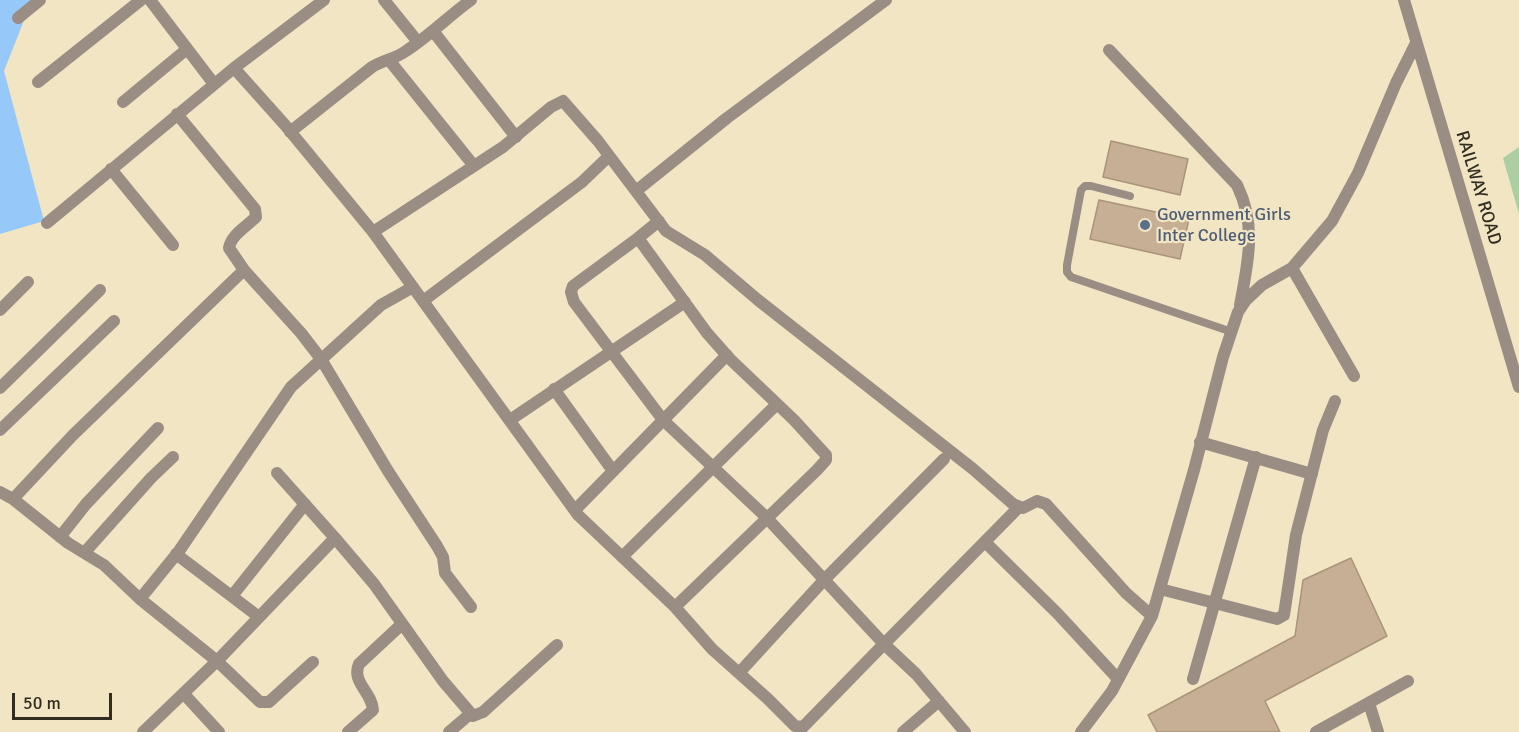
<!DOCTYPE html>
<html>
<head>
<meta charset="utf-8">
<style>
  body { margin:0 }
  #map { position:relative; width:1519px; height:732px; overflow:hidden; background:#f1e5c4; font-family:Signika,sans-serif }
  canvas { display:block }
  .scale { position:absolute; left:12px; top:693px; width:100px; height:27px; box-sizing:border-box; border:3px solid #312d20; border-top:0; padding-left:8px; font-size:18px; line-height:21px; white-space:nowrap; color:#312d20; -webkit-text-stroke:4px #f1e5c4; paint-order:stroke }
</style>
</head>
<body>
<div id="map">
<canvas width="1519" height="732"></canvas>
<div class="scale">50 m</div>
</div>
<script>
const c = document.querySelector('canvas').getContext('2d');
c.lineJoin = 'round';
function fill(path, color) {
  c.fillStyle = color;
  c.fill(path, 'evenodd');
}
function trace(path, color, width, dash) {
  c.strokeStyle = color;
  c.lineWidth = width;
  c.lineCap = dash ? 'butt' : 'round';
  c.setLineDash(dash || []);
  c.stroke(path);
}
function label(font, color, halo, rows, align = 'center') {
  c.font = font + ' Signika,sans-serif';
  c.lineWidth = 4.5;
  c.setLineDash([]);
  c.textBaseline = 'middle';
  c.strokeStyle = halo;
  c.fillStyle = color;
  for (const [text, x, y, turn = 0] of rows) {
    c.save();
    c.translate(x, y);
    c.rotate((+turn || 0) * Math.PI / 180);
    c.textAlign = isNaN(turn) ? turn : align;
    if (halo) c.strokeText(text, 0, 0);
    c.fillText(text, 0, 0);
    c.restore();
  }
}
const green = new Path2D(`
  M1519,147V214L1503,158Z`);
const water = new Path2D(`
  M0,0H32L4,71L44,221L0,234Z`);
const building = new Path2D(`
  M1111,141L1188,159L1180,195L1103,177Z
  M1099,200L1189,219L1180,259L1090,239Z
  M1351,558L1387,636L1265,701L1280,732H1157L1148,715L1295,636L1303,580Z`);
const service = new Path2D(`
  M1130,196L1091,186H1085L1081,190L1067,265V272L1071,277L1232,332`);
const minor = new Path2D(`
  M150,0L214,84
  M384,0L418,42
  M18,18L40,0
  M433,31L516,137
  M1109,50L1237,185C1257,226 1248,262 1240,305
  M389,60L474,166
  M234,68L324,0
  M38,82L141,0
  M123,102L187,49
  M290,132L372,67C383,60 395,59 406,51C429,36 449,16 471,0
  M111,169L173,245
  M636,191L727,118L886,0
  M659,221L638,238L707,333L730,359L794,420L826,455V460L817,470L675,607
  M47,223L234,68L285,125L373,232
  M638,238L573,286L571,292L574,302L663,420L766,517L884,644L1019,507
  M1292,268L1354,376
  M244,270L301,333L321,359L388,471L437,546L443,557L445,573L471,607
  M423,301L582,182L609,156
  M0,310L28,282
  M0,388L100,290
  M554,389L613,471
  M510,420L685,302
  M0,430L114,321
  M1200,442L1312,474
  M277,473L335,538
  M0,492L13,499
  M575,510L727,355
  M60,537L86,504L158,428
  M985,542L1058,614L1118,679
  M85,552L151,478L173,457
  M176,554L259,617
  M622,557L777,404
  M1160,589L1277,619L1284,615L1296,535L1323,430L1335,401
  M232,596L305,504
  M140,599L104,565L68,543L13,499L73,435L244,270L229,248C231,235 246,227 256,217L255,209L177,114
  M313,662L269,702H260L217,661L335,538L374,584L443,681L473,716L483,712L557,645
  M739,673L824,580L944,459
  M1193,679L1256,457
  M184,694L219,732
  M1369,703L1378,732
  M143,732L217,661L140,599L179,551L291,387L381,305L413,287
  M348,732L373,710C372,692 351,682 359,664L402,624
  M449,732L470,714
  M903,732L939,701
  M965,732L916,674L884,644L803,727L795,726L768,699L712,649L675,607L578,515L373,232L503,147L551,107L563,101L598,141L666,231L705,255L758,300L973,469L1013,504L1023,508L1037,501L1046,504L1126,593L1152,616
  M1081,732L1112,691L1152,616L1194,470L1223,357L1238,312L1246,300L1262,285L1292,268L1332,221L1358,173L1396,83L1416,43
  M1316,732L1408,681`);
const tertiary = new Path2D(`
  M1404,0L1519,387`);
const markers = [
  [1145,225,6,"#5c6f8a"]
];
const streetNames = [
  ["RAILWAY ROAD",1478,188,73]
];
const serviceNames = [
  ["Government Girls",1157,215],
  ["Inter College",1157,236]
];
fill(green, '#adcea3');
fill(water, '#96c8fa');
fill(building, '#c6af94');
trace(building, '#aa947a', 1.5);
trace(service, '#9a8d84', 8);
trace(minor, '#9a8d84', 12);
trace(tertiary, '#9a8d84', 12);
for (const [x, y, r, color] of markers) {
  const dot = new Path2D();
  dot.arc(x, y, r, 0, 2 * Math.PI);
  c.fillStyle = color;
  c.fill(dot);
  trace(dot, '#f1e5c4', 2);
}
label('18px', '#312d20', '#f1e5c4', streetNames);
label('18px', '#4e5e75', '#f1e5c4', serviceNames, 'left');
</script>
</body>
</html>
